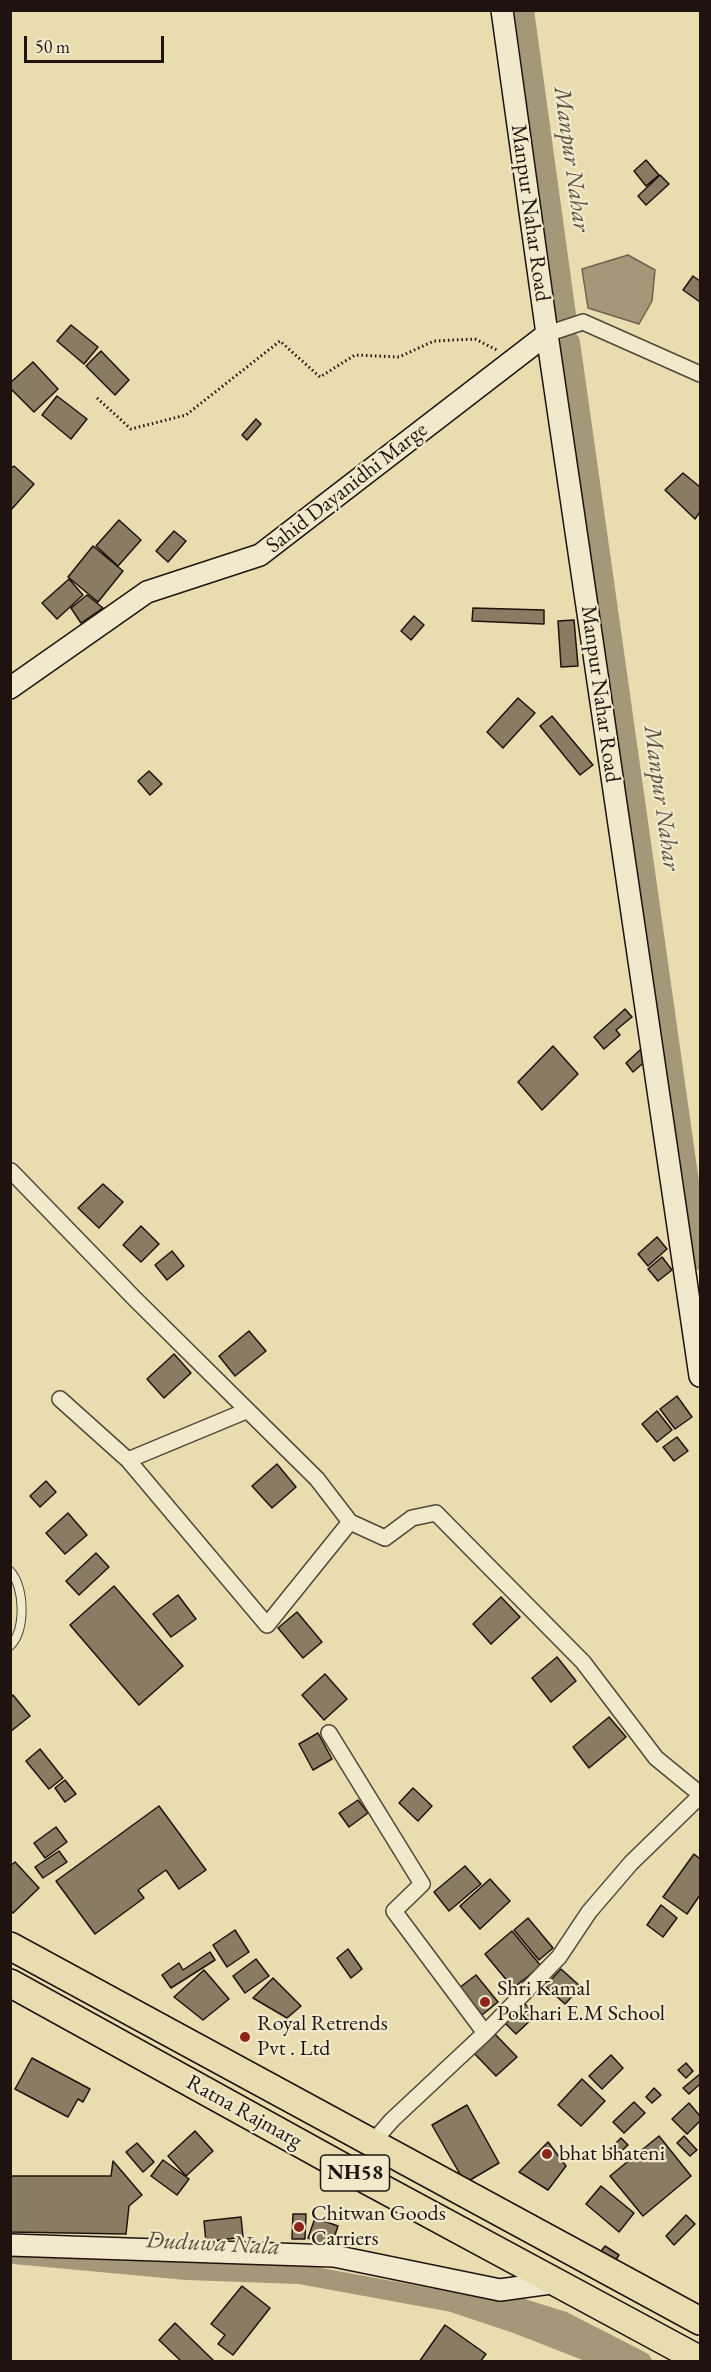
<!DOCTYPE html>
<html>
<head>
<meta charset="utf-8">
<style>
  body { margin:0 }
  #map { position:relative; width:711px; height:2372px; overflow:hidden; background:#e9ddb0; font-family:"EB Garamond",serif }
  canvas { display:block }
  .frame { position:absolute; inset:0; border:12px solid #1f130f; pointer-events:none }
  .scale { position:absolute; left:24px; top:36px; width:140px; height:27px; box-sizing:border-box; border:3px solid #1f130f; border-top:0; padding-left:8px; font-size:18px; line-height:21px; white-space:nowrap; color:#1f130f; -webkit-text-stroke:4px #f1e9cc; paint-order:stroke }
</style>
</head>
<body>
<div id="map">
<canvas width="711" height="2372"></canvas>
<div class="frame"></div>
<div class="scale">50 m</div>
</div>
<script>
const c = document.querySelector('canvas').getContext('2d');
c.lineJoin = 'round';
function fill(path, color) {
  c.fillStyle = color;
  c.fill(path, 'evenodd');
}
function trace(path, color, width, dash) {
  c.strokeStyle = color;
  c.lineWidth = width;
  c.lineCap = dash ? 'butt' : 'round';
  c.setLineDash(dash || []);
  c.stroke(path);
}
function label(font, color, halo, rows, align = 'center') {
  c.font = font + ' "EB Garamond",serif';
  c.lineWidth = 4.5;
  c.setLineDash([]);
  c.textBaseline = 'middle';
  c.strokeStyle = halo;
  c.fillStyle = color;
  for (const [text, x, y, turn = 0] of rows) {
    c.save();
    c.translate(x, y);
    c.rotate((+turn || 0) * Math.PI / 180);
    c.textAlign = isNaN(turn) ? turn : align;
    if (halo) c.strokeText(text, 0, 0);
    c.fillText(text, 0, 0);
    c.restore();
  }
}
const water = new Path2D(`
  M628,255L655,270L652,301L639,324L588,308L582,269Z`);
const canal = new Path2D(`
  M524,10L566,315
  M570,342L700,1260
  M14,2254L187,2270L299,2274L452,2302L515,2323L615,2362
  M472,2293L562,2321L642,2362`);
const building = new Path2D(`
  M646,160L659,175L646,186L634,171Z
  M660,175L669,184L646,205L638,196Z
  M693,276L700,281V302L683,290Z
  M71,325L98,347L84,364L57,341Z
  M101,351L129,380L115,395L86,366Z
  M33,362L58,389L34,412L10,388V383Z
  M57,396L87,419L71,439L42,415Z
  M256,419L261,424L247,440L242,435Z
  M14,466L34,484L10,511V469Z
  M683,473L700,487V512L695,519L665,490Z
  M119,520L141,540L118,566L96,546Z
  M174,531L186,541L168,562L156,551Z
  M93,546L123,571L98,602L68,577Z
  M69,579L83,595L57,619L42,603Z
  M87,595L103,608L81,623L71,608Z
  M473,608L544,610V624L472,621Z
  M414,616L424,625L411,640L401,631Z
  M574,620L578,666L561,667L558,621Z
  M518,698L535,713L503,748L487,732Z
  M552,716L593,765L580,775L540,726Z
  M149,771L162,784L150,795L138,781Z
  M625,1009L632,1017L616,1030L620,1035L604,1049L594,1037Z
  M553,1046L578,1074L542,1110L518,1082Z
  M640,1050L648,1059L633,1072L626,1063Z
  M103,1184L123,1202L99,1228L78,1208Z
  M141,1226L159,1244L141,1262L123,1245Z
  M657,1237L667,1249L648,1266L638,1254Z
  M172,1251L184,1266L167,1280L155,1265Z
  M662,1257L672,1270L658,1281L648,1269Z
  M249,1331L266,1351L235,1376L219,1356Z
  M174,1354L191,1373L164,1398L147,1379Z
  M677,1396L692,1417L675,1429L660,1409Z
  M657,1411L672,1430L657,1442L642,1424Z
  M677,1437L688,1451L674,1461L663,1447Z
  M277,1464L296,1487L272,1508L252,1486Z
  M46,1481L56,1492L40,1507L30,1496Z
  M68,1513L87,1535L65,1554L46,1533Z
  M96,1553L109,1567L79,1595L66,1581Z
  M114,1586L183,1666L139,1705L70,1625Z
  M178,1595L196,1619L171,1637L153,1614Z
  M501,1597L520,1617L491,1644L473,1624Z
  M297,1612L322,1642L303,1658L278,1628Z
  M557,1657L576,1681L551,1702L532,1678Z
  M325,1674L347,1699L324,1720L302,1695Z
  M13,1695L30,1716L10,1732V1698Z
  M609,1717L626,1737L589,1768L573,1747Z
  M318,1733L332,1759L313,1770L299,1744Z
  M40,1749L63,1778L49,1789L26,1761Z
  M65,1780L76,1794L65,1802L55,1788Z
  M413,1788L432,1806L418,1821L399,1803Z
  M358,1800L368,1813L349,1827L339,1813Z
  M159,1806L206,1870L179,1889L166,1870L138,1890L144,1898L95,1934L56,1881Z
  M56,1827L67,1842L45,1858L34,1843Z
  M59,1851L67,1862L43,1878L35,1867Z
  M694,1854L700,1859V1895L687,1914L663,1897Z
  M15,1862L39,1888L13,1913L10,1910V1866Z
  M465,1866L481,1884L449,1911L434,1892Z
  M490,1879L510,1901L480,1929L460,1906Z
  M661,1905L677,1918L663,1937L647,1925Z
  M528,1918L553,1948L539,1960L514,1930Z
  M235,1930L249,1952L227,1967L213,1945Z
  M512,1931L541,1966L513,1988L485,1954Z
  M348,1949L362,1969L351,1978L337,1958Z
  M210,1952L215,1960L171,1988L162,1975L179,1963L183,1970Z
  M256,1959L269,1976L245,1993L233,1976Z
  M561,1969L581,1987L565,2004L545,1986Z
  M204,1970L229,1999L203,2020L174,1997Z
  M476,1975L498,2002L482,2015L459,1988Z
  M273,1978L301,2006L287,2018L253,1998Z
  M525,2004L536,2015L516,2034L505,2023Z
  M493,2032L517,2057L496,2076L472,2051Z
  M611,2055L623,2068L602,2089L589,2076Z
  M32,2058L90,2089L83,2102L78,2099L68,2117L15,2089Z
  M686,2063L693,2071L686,2078L678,2070Z
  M700,2074V2084L689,2094L683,2088Z
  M582,2079L605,2101L581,2126L558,2105Z
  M654,2088L661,2095L652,2103L646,2097Z
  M634,2102L645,2113L624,2133L613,2122Z
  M689,2103L700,2116V2121L687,2134L672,2119Z
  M467,2105L499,2163L465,2183L432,2125Z
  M195,2131L213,2151L186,2176L168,2156Z
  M659,2136L691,2176L643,2216L610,2176Z
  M684,2136L697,2150L690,2156L677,2143Z
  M621,2138L628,2145L613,2159L607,2152Z
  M548,2142L566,2166L548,2190L519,2172Z
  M137,2143L154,2162L143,2172L126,2152Z
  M163,2160L189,2179L177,2195L151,2176Z
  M113,2161L142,2195L129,2206L126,2234L10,2232V2176H111Z
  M601,2186L634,2213L619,2232L586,2204Z
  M293,2214H306L305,2239H292Z
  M686,2215L695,2224L674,2245L666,2236Z
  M241,2217L243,2237L206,2242L204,2221Z
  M315,2218L338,2226L331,2247L308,2238Z
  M605,2246L619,2255L614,2263L599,2254Z
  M242,2286L270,2308L233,2355L218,2344L225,2335L211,2324Z
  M175,2323L215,2362H182L159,2340Z
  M445,2325L486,2354L480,2362H419Z`);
const path = new Path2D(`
  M97,398L131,429L186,415L280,341L320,377L355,355L399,357L434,341L475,339L497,350`);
const lane = new Path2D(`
  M10,1571C25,1587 26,1630 10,1646`);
const street = new Path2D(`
  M547,334L583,322L700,374
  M11,1171L135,1299L317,1479L350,1522L385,1538L412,1518L436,1513L583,1662L656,1758L700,1794
  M60,1399L128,1460L246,1411
  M128,1460L267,1625L350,1522
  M329,1733L422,1884L394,1911L485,2033
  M372,2143L392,2120L485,2033L559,1957L589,1912L631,1863L700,1796`);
const secondary = new Path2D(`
  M502,10L547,334L700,1376
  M10,688L147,592L260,555L547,334
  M10,2245L334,2256L500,2290L558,2282`);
const highway = new Path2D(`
  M10,1946L700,2321
  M10,1983L361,2177L700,2360`);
const markers = [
  [485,2002,6,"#8f2418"],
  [245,2037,6,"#8f2418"],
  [547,2154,6,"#8f2418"],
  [299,2227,6,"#8f2418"]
];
const shields = [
  [355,2173,69]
];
const shieldNames = [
  ["NH58",355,2173]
];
const streetNames = [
  ["Manpur Nahar Road",530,213,82],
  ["Sahid Dayanidhi Marge",347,488,-38],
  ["Manpur Nahar Road",600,694,82],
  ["Ratna Rajmarg",244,2112,29]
];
const poiNames = [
  ["Shri Kamal",497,1989],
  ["Pokhari E.M School",497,2014],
  ["Royal Retrends",257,2024],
  ["Pvt . Ltd",257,2049],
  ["bhat bhateni",559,2154],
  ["Chitwan Goods",311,2214],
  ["Carriers",311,2239]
];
const waterNames = [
  ["Manpur Nahar",571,159,82],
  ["Manpur Nahar",661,798,82],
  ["Duduwa Nala",213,2244,3]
];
fill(water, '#a49879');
trace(water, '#6f634f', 1.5);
trace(canal, '#a49879', 20);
fill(building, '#887c63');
trace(building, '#1f130f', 1.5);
trace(lane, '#524637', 10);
trace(street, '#524637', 18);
trace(secondary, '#1f130f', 24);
trace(highway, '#1f130f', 30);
trace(path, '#1f130f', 3, [1.5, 3]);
trace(lane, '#f1e9cc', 8);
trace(street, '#f1e9cc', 15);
trace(secondary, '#f1e9cc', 21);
trace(highway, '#e9ddb0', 27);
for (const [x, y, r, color] of markers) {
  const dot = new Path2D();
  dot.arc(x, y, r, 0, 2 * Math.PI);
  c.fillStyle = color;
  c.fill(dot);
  trace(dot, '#f1e9cc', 2);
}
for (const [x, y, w] of shields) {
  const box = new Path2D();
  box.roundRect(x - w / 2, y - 18, w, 36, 4.5);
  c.fillStyle = '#f1e9cc';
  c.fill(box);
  trace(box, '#1f130f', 1.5);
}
label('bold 21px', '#1f130f', null, shieldNames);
label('22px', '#1f130f', '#f1e9cc', streetNames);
label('22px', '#1f130f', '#f1e9cc', poiNames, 'left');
label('italic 24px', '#5b4f3f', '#f1e9cc', waterNames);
</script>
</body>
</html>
